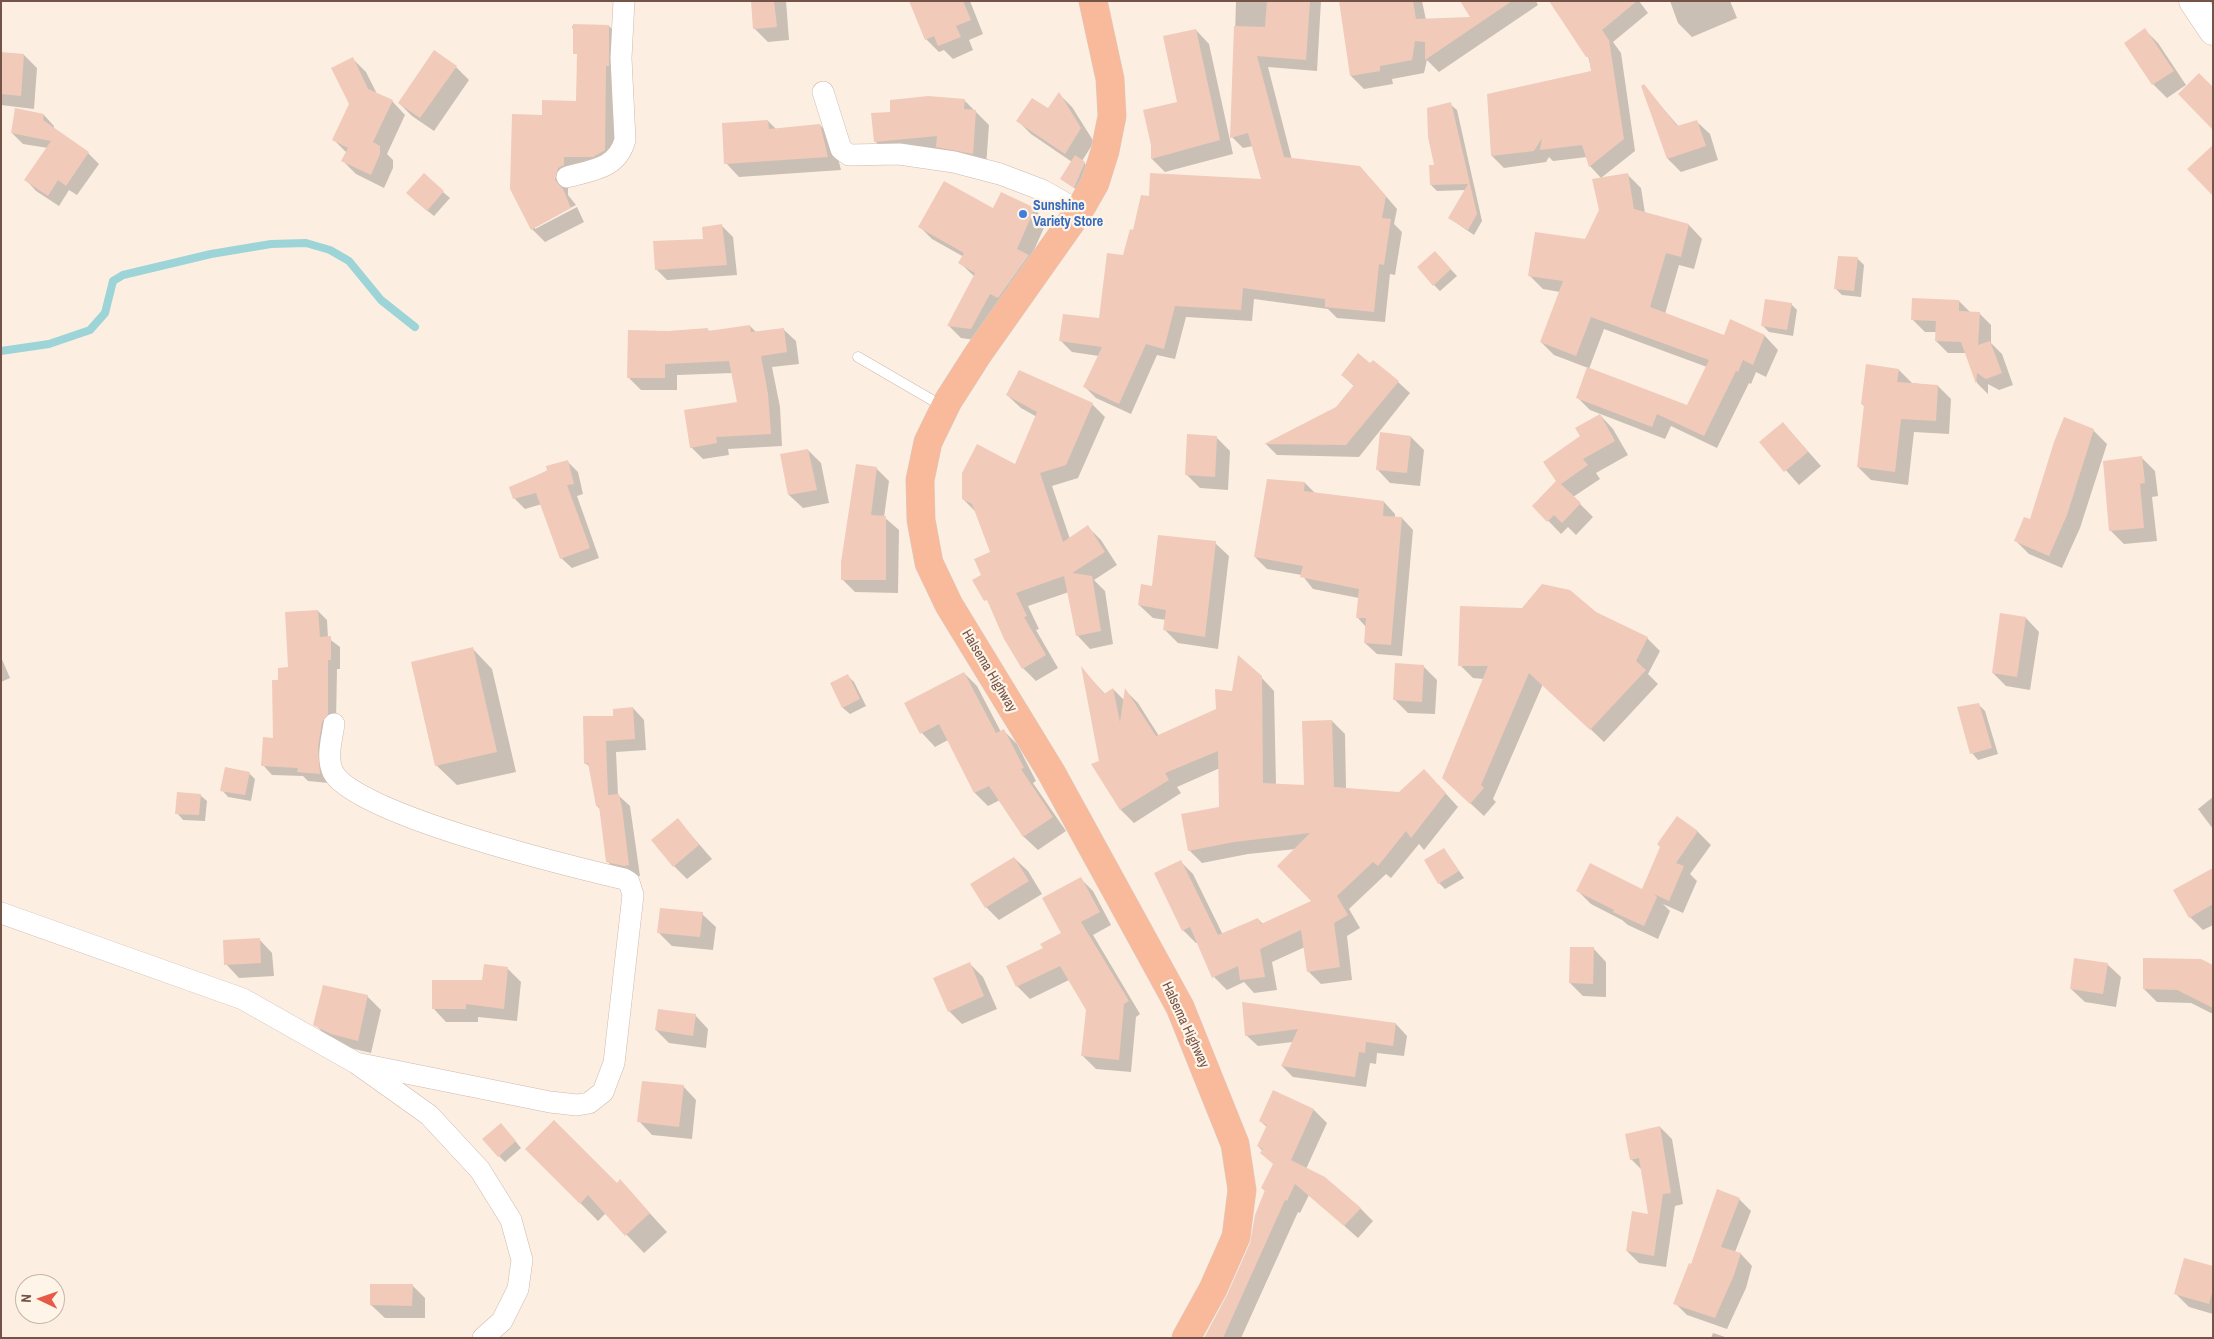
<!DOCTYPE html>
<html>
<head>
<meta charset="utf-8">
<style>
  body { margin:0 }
  #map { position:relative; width:2214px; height:1339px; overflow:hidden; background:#fcefe2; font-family:"Archivo Narrow",sans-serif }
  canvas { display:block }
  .frame { position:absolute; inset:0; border:2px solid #745449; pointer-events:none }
  .north { position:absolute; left:15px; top:1274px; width:50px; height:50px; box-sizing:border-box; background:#fff4e8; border:1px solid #c7b4a8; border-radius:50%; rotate:273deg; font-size:14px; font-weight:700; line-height:20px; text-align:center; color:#745449 }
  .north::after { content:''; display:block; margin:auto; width:18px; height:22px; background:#e65a47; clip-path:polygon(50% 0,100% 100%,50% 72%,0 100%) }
</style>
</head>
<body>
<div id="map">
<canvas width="2214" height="1339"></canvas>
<div class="frame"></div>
<div class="north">N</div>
</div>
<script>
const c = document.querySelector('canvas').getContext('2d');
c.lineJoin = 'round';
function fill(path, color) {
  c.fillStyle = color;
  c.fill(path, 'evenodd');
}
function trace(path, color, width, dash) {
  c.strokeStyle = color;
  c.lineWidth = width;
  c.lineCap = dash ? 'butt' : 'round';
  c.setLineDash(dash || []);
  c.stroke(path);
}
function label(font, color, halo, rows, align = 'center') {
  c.font = font + ' "Archivo Narrow",sans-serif';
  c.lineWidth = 4.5;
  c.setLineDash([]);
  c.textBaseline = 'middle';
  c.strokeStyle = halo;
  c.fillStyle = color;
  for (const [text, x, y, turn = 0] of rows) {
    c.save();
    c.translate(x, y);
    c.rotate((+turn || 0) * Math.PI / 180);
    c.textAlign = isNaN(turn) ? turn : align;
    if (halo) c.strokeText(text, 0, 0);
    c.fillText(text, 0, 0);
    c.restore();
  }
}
const shadow = new Path2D(`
  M752,1H786L789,40L768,42L754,28Z
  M922,1H970L983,34L969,40L973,50L953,59L944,50L939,52L926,39Z
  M1236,1H1321L1317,71L1268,67L1292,160L1371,179L1397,209L1394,224L1402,232L1395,275L1390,274L1385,322L1337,318L1328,309L1254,299L1252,321L1186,317L1175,359L1157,355L1131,414L1096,398L1085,387L1099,356L1072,352L1061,341L1100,319L1150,198L1263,181L1253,146L1243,148L1232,137Z
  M1381,1H1422L1426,20L1472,18L1462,1H1536L1538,5L1439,72L1427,60L1424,73L1392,79L1393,84L1364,89L1351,76Z
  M1574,1H1639L1648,13L1613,42L1621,53L1635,151L1601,178L1590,166L1587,157L1553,161L1549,157L1546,162L1504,168L1492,156L1488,95L1592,72Z
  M1670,1H1730L1737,18L1692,37L1678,23Z
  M572,26H609L622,40L618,164L577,179L568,188V195L576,205L535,226V229L577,207L584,222L545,242L532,229L543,117L577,103L578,49Z
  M1196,30L1209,44L1233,154L1165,172L1152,159L1179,103Z
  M2145,30L2158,43L2186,85L2167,98L2153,84L2125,43Z
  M1,53L24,55L37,68L34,109L1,105Z
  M352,58L366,72L377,94L392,101L405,115L387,154L393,160V168L384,188L356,174L343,161L347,153L334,140L350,104Z
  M456,67L469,80L434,131L412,116L399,103Z
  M1644,86L1679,127L1696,121L1710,134L1718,160L1681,172L1668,159Z
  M1059,94L1072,107L1094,142L1082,161L1091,169L1081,193L1062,179L1072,162L1031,134L1018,121L1048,110Z
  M964,100L989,125L986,167L889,155L875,141L892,113Z
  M1450,104L1457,110L1482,221L1474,235L1449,218L1466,190L1437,191L1431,185Z
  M44,115L54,126V129L88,153L99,164L77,195L69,190L59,206L36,191L26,180L48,148L23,144L12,133Z
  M768,121L776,129L820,125L833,139L841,170L739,177L726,163Z
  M1628,175L1641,188L1645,213L1689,225L1702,239L1694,269L1679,265L1665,314L1725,336L1731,321L1765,336L1778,350L1766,377L1756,372L1751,384L1749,383L1717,448L1671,426L1665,439L1590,410L1577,397L1588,368L1554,355L1541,342L1560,292L1543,289L1530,276L1586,240ZM1604,329L1707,367L1688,407L1589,369Z
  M443,192L450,198L434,216L414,200Z
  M1034,209L1047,221L1030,259L983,341L961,338L949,326L975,277L960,263L964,257L932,239L920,227L994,210Z
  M722,226L733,237L737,275L667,280L656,269L704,240Z
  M1839,257L1858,259L1864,265L1861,297L1842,295L1836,289Z
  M1441,259L1457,276L1440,291L1434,285Z
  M1959,301L1970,312L1979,313L1991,325V343L2002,354L2013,385L1999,390L1988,384V394L1977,383L1966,353H1948L1936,341V332H1925L1913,320Z
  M1791,304L1797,310L1793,336L1769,332L1762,325Z
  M750,326L757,333L783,329L796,341L799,364L772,367L780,407L782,446L728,449L729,455L703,459L691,447L738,403L733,373L677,375V390H641L629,378L669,332L708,330L711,332Z
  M1371,365L1398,382L1410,393L1359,457L1277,455L1266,444L1337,408L1354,386L1342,375Z
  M1899,370L1912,383L1938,386L1951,399L1949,434L1914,432L1908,485L1871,480L1858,467L1865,407L1862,404Z
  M1007,395L1092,404L1105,417L1078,478L1052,486L1070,539L1088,527L1101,540L1117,565L1094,580L1105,591L1113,644L1090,649L1077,635L1069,592L1028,606L1039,629L1036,630L1058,668L1036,681L1023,668L992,607L974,581L982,576L992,553L976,512L963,499L1016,465L1037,417L1021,408Z
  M1600,415L1613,429L1628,455L1596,473L1600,479L1573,497L1593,517L1576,535L1568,527L1561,534L1534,506L1558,481L1581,436Z
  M1783,423L1821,466L1799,485L1761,442Z
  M2093,430L2107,444L2080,528L2062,568L2029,554L2016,541Z
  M1216,437L1230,451L1228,490L1200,488L1186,474Z
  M1411,437L1424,450L1420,486L1390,483L1377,469Z
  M808,450L821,463L829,503L803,508L789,495L781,455Z
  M2141,457L2155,471L2158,496L2152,497L2157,541L2124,544L2110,530Z
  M567,461L578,472L583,494L577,496L599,558L572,568L561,558L542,504L525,509L515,499L511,488Z
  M876,468L889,481L884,517L899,530L898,593L855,592L842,579Z
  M1268,480L1305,483L1315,493L1384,502L1395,514V518H1402L1413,530L1402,656L1377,654L1365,643L1366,627L1357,617L1359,598L1313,589L1302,575L1267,569L1255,557Z
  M1215,543L1229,556L1218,649L1178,643L1165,630L1166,620L1153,618L1139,605L1153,587Z
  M1523,609L1596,613L1647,638L1660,651L1648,674L1658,684L1604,742L1543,684L1493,799L1496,802L1484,816L1457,791L1484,679L1473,678L1460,665Z
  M318,611L327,620L328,638L340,647V669H337L336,723L329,783L308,781L303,776L272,775L263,765L274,739L279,681L290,669Z
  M2026,618L2039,632L2030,690L2006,686L1993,673Z
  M472,648L492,669L516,772L457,785L436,765Z
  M1,657L10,678L1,682Z
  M1423,666L1437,680L1435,714L1408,713L1395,700Z
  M1083,670L1105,694L1113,689L1124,700L1126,691L1138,703L1159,736L1217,710L1233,692L1261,677L1274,691L1276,785L1305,786L1332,721L1345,734L1346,789L1399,793L1437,784L1458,807L1424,850L1419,844L1391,878L1386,874L1349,909L1360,928L1347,936L1352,980L1321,984L1308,971L1305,947L1272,962L1277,990L1254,993L1244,982L1227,990L1214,977L1198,942L1196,943L1183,930L1180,861L1193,874L1223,935L1258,919L1263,924L1314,901L1296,849L1248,854L1202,863L1189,850L1220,808V768L1177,787L1181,793L1134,823L1121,810L1093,765L1101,762Z
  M964,673L977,686L1001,732L1004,731L1017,744L1036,781L1033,783L1066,831L1038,850L1024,837L1000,800L988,806L975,793L948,740L935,747L922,733L906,704Z
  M848,676L854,682L866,706L850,714L843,708L832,683Z
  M1979,705L1985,711L1998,754L1978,760L1972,753Z
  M633,708L644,720L646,750L616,752L618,795L630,806L640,876L636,877L618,873L607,861L600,809L597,806L590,767L585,763L614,717Z
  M249,773L255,779L251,801L228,797L222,790Z
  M200,795L207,801L205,821L183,820L177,813Z
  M2213,797V829L2198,809Z
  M1677,817L1698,832L1711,845L1690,874L1697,881L1683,913L1663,904L1670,911L1658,939L1628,925L1622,920L1591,904L1577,890L1642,891Z
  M678,820L712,859L687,879L674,866Z
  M1444,849L1464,878L1445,889L1439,883Z
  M1014,858L1028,871L1042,894L999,920L986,907Z
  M2213,869V925L2203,930L2190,917Z
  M1080,878L1093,891L1111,925L1093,935L1140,1014L1136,1017L1131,1072L1096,1069L1083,1056L1087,1009L1069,980L1030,999L1017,986L1045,949L1063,933Z
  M702,914L716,927L713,950L672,946L659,933Z
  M259,939L272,953L274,976L239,978L226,964Z
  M1593,948L1606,962V997L1583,996L1570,983Z
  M970,964L983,977L997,1009L962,1024L949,1011Z
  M2107,964L2121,977L2116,1007L2085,1002L2071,989Z
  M2213,966V1014L2191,1003L2157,1002L2144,989Z
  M508,969L521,982L517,1021L478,1017V1022H446L433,1008Z
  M367,996L381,1010L371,1053L346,1047L328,1038L315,1024Z
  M1243,1003L1396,1024L1407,1036L1404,1056L1377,1053L1376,1064L1370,1063L1366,1087L1293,1077L1282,1066L1293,1042L1258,1046L1246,1035Z
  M695,1015L708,1029L706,1048L669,1043L656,1030Z
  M683,1086L696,1100L692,1139L652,1135L639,1121Z
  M1274,1092L1314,1110L1327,1123L1306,1169L1360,1208L1373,1221L1358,1238L1309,1195L1300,1213L1298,1212L1241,1338H1207L1252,1244L1266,1192L1262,1188L1274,1164L1258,1146L1267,1127L1260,1121Z
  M1660,1127L1672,1139L1683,1204L1675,1206L1666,1267L1639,1263L1627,1251L1649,1215L1642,1170L1631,1159Z
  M507,1131L521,1148L505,1162L499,1156Z
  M527,1149L617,1184L620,1181L667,1232L644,1253L606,1213L598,1221Z
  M1739,1199L1751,1211L1735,1252L1741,1254L1752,1266L1746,1288L1727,1329L1687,1315L1675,1303L1692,1265Z
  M2213,1267V1314L2189,1307L2176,1294Z
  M412,1285L425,1298V1318H385L371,1305Z
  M1713,1333L1728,1338H1711Z`);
const stream = new Path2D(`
  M1,351L49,344L90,330L105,313L113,281L123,275L211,254L271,244L306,243L330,250L349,261L381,300L415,327`);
const building = new Path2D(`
  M751,1H774L777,27L753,29Z
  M909,1H963L971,20L956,26L961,37L938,46L934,36L925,40Z
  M1267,1H1310L1306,60L1257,56L1284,157L1360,166L1386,196L1382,218L1391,219L1384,265L1379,264L1374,312L1325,307V299L1243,288L1241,310L1175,306L1164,349L1146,344L1119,404L1083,387L1102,347L1059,341L1063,314L1099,318L1107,253L1123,255L1130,229L1133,230L1141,195L1149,196L1150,173L1261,179L1248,133L1230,138L1234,26L1265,27Z
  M1339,1H1413L1416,19L1470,17L1460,1H1512L1425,60V42L1415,41L1412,60L1380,66V71L1350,76Z
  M1549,1H1637L1602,30L1609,40L1624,139L1589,167L1582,145L1540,150L1542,138L1534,151L1491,156L1487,94L1591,71L1589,57H1586Z
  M573,24L609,25V66H606L605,150L593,157H564V165L558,168L555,180L563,189L571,208L531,230L510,189L512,114L542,115V100L576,101L577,54H573Z
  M2145,28L2174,71L2152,85L2124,43Z
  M1196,29L1220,140L1151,159V145L1143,110L1177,102L1163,36Z
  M434,50L457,66L420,118L398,103Z
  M1,52L24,54L21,96L1,94Z
  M353,57L368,89L393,100L373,142L380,146V154L371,175L341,161L348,148L332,140L349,104L331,68Z
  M2199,73L2213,87V130L2178,94Z
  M1644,84L1677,126L1697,120L1706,146L1667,159L1641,86Z
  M1059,92L1081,128L1065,154L1016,121L1032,98L1048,108Z
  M928,96L965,99L964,109L976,110L973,154L936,147L937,136L874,142L871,113L890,112V100Z
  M1451,102L1477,214L1468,230L1448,218L1468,184L1430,185L1429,165H1434L1428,137L1427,108Z
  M15,108L44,114L43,120L89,152L66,186L58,180L48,196L24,180L51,141L11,133Z
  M768,120L769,129L820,124L828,157L724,164L722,123Z
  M2213,145V196L2187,169Z
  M1075,155L1085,162L1074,188L1060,179Z
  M424,173L444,191L427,211L406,193Z
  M1628,173L1634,209L1689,224L1681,257L1666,253L1650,307L1724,335L1730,319L1765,335L1753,365L1743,360L1738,372L1736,371L1704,436L1657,414L1652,427L1576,398L1587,367L1687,405L1709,360L1591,317L1576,356L1540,342L1563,281L1528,276L1535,232L1585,239L1599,210L1592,179Z
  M944,181L993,208L1001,192L1035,208L1017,249L1029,255L998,298L990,294L971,329L947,326L975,273L958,263L964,253L918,227Z
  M722,224L727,265L655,270L653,241L703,239L702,227Z
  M1435,251L1451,269L1433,286L1417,267Z
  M1838,256L1858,257L1854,291L1834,289Z
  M1912,298L1959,300V311L1980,312L1978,345L1990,341L2002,373L1986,379L1977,373L1976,384L1961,342L1935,341L1936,321L1911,320Z
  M1765,299L1792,303L1787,330L1761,326Z
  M750,325L751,332L784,328L787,352L761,356L768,394L771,434L716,437L717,443L690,448L684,410L737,402L729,361L665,364V378H627L628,330L668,331L708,328V331Z
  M1358,353L1370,363L1373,360L1399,381L1346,445L1264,444L1336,407L1354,385L1341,375Z
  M1866,364L1899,369L1897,382L1938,385L1936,421L1901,419L1895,472L1857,467L1864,405L1861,404Z
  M1019,370L1093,403L1066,465L1040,473L1063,542L1088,525L1105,552L1072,573L1092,576L1101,631L1076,636L1064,576L1016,593L1027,616L1024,617L1046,655L1022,669L1004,639L987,600L984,601L972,580L981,575L974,559L990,552L972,504L962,499V473L977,444L1015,464L1037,412L1006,395Z
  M1600,414L1615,441L1583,459L1588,465L1561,484L1581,503L1562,523L1554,515L1547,522L1532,506L1556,481L1543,462L1580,436L1575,428Z
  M2064,417L2094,429L2067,515L2049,556L2014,541L2024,517L2030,519L2054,442Z
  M1783,422L1808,452L1784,472L1759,442Z
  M1380,432L1411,436L1407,473L1376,470Z
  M1187,434L1217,436L1215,477L1185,475Z
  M808,449L817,490L788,495L780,454Z
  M2142,456L2145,483L2140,484L2144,528L2109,531L2103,461Z
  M568,460L574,484L567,485L590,548L560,559L536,493L513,499L509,487L547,471L546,466Z
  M856,464L877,467L871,515L886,516V580H841V562Z
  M1267,479L1305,482L1304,491L1384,501L1383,516L1402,517L1391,645L1364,643L1366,618H1356L1359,589L1300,577L1303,566L1254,557Z
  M1158,535L1216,541L1205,637L1163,630L1166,610L1138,605L1141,584L1152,586Z
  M1542,584L1570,590L1596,612L1648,637L1636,661L1646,670L1590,730L1529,673L1481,785L1484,788L1470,804L1442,778L1488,666H1458L1460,606L1522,608Z
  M318,610L320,637L331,636V660H328V714L322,722L318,747L320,774L297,772L298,768L261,766L263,737L273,738L272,680H278V668L288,667L285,612Z
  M2000,613L2026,617L2017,677L1992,673Z
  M473,647L497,752L435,766L411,662Z
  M1238,655L1262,676L1263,783L1304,785L1302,721L1332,720L1334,787L1399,792L1424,769L1446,793L1411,838L1406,831L1378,866L1373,862L1337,896L1348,915L1334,923L1340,967L1307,972L1301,930L1260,949L1265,977L1240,980L1238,966L1212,978L1190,927L1182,931L1154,873L1181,860L1218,935L1258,918L1261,924L1311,901L1277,866L1310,833L1234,842L1188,851L1181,814L1219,807L1218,751L1165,773L1169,780L1120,810L1091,764L1099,761L1081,666L1104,694L1113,688L1120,722L1125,688L1156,736L1216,709L1215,689L1232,691Z
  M1395,663L1424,665L1422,702L1393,700Z
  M964,672L996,733L1004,729L1024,768L1021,769L1053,817L1023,837L989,786L974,793L939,724L920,734L904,703Z
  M848,674L860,699L842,708L830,683Z
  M1979,703L1992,748L1970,754L1957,707Z
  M633,707L635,739L606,741L608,795L619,794L622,808L629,865L624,866L606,862L599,806H596L588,763L584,764L583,716H613V709Z
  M225,767L250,772L245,795L220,791Z
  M177,792L201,794L199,815L175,814Z
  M1677,816L1698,831L1676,863L1684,866L1669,901L1654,894L1657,897L1644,926L1613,912L1614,910L1576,891L1590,863L1642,889L1660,847L1657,844Z
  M678,818L699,845L673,867L651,840Z
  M1444,848L1459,871L1438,884L1424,860Z
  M1014,857L1029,881L985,908L970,884Z
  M2213,868V904L2189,918L2173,890Z
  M1081,877L1100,912L1081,922L1129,1001L1124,1004L1119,1060L1081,1056L1086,1010L1060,966L1016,987L1006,966L1043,948L1040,944L1061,933L1042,898Z
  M660,908L703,912L700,937L657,933Z
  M260,938L261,963L224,965L223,940Z
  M1570,947H1594L1593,984L1569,983Z
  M2074,958L2108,963L2103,994L2070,989Z
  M2143,958L2201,959L2213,965V1008L2177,990L2143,989Z
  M970,962L984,996L948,1012L933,978Z
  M484,964L508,967L504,1009L466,1004V1009H432V980H482Z
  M323,985L368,995L358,1041L331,1034L313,1025Z
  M1242,1002L1396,1023L1393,1046L1366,1042L1365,1053L1359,1052L1355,1077L1281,1066L1298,1029L1245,1036Z
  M658,1009L696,1014L693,1036L655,1030Z
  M642,1081L684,1085L679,1127L637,1122Z
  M1273,1090L1314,1109L1291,1160L1325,1177L1361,1208L1344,1226L1295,1184L1287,1201L1285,1200L1223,1338H1204L1227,1295L1250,1243L1255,1215L1265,1190L1261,1188L1273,1164L1260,1153L1263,1149L1257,1146L1267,1125L1259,1121Z
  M554,1120L617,1183L620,1179L650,1213L625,1236L588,1195L580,1204L525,1149Z
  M501,1123L516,1141L498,1157L482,1139Z
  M1660,1126L1671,1193L1663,1194L1654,1256L1626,1251L1632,1211L1648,1214L1639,1158L1630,1160L1625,1134Z
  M1717,1189L1740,1198L1721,1247L1741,1253L1734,1275L1715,1318L1673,1304L1689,1263L1691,1264Z
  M2184,1258L2213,1266V1289L2209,1304L2174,1294Z
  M370,1284H413L412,1306L370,1305Z`);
const service = new Path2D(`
  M858,357L944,407`);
const minor = new Path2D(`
  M823,92L841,149L849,155L899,154L954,162L1000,174L1042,190L1079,211
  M567,177C592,170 617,169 625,140L621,58L624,1
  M334,724C332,738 326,758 333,772C354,814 573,867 624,879L629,882L633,895L614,1063L603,1092L589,1103L577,1105L550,1102L356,1063
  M1,913L243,999L356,1063L429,1115L480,1170L511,1220L522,1260L518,1289L502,1321L483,1338`);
const secondary = new Path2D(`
  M2193,1L2213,31`);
const trunk = new Path2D(`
  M1093,1L1110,79L1112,116L1105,151L1095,183L1079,211L978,354L948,401L928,442L920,480L921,520L929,563L949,605L1051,772L1180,1007L1235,1144L1242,1190L1236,1237L1213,1289L1186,1338`);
const markers = [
  [1023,214,5,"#3f7fe0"]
];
const shopNames = [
  ["Sunshine",1033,206],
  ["Variety Store",1033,222]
];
const streetNames = [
  ["Halsema Highway",989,671,59],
  ["Halsema Highway",1185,1025,65]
];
fill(shadow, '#0003');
trace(stream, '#9dd4d7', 8);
fill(building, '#f1caba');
trace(service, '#cfb8ac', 11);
trace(minor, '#cfb8ac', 22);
trace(secondary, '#d2b7a9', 29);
trace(trunk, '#d8cfcc', 29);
trace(service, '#fff', 10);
trace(minor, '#fff', 21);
trace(secondary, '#fff', 28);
trace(trunk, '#f8ba9a', 28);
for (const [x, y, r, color] of markers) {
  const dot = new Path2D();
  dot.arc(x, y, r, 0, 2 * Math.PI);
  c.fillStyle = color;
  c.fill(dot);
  trace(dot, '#fff4e8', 2);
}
label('bold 14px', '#366cbe', '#fff4e8', shopNames, 'left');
label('14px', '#745449', '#fff4e8', streetNames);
</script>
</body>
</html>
